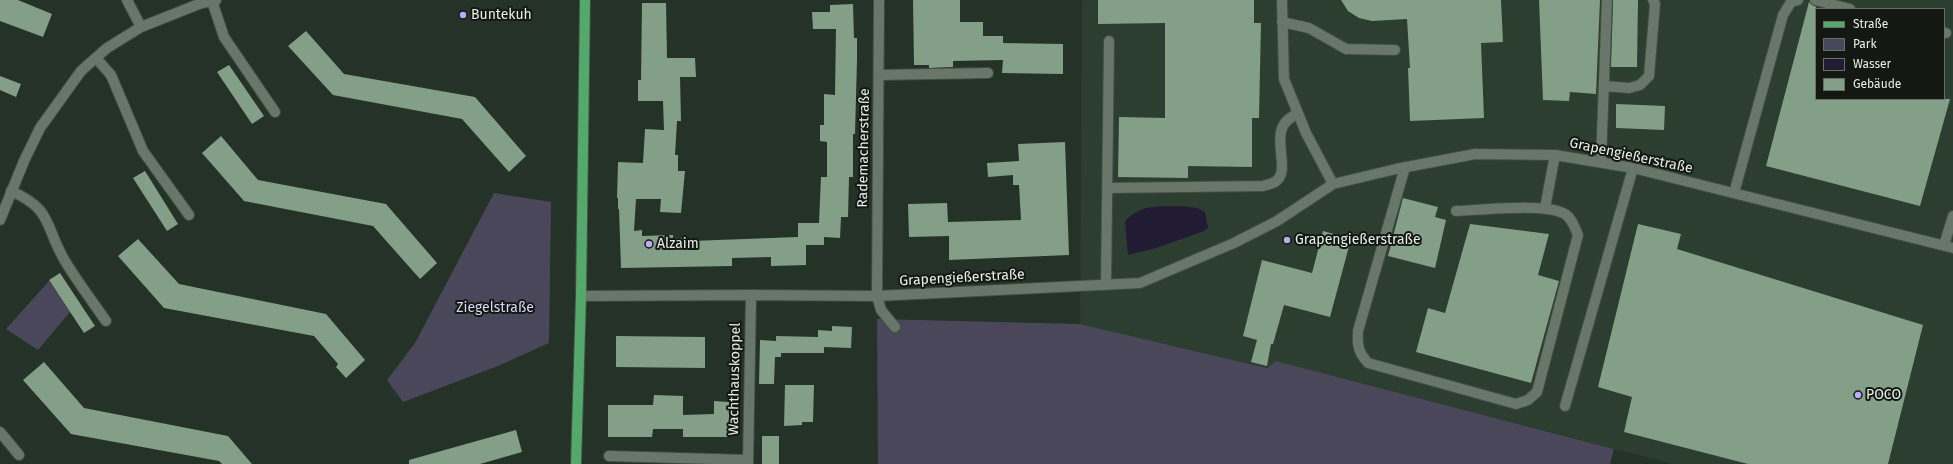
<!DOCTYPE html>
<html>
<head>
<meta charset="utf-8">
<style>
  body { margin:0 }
  #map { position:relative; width:1953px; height:464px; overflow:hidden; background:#253227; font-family:"Fira Sans",sans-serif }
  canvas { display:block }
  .legend { position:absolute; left:1815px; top:8px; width:130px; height:92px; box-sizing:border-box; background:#131813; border:1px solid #686e68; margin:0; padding:5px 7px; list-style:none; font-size:12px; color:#e7efe8 }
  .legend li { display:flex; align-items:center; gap:8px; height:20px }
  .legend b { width:20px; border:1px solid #686e68 }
</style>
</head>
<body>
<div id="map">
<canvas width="1953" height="464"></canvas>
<ul class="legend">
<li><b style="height:5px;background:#55a86b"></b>Straße</li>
<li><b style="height:11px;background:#4b475a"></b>Park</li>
<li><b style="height:11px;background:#211b34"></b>Wasser</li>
<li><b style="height:11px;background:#839f87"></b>Gebäude</li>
</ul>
</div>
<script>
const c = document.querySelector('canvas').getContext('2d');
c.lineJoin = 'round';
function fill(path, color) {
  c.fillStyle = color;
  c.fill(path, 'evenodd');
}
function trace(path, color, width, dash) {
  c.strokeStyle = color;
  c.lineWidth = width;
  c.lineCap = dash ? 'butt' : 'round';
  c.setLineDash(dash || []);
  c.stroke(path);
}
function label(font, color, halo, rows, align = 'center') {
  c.font = font + ' "Fira Sans",sans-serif';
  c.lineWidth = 4;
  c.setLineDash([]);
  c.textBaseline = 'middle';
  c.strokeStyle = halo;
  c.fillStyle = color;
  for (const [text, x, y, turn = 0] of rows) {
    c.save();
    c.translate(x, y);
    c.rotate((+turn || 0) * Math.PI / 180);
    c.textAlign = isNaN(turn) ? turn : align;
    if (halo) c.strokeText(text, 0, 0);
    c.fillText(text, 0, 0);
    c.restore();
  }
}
const built = new Path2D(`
  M1082,0H1953V464H1673L1276,361L1268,368L1080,324ZM1816,9H1944V99H1816Z`);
const green = new Path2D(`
  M494,193L551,202L549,343L498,366L403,402L387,380L415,343Z
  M49,281L70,312L38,350L6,329Z
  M877,319L1080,324L1267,368L1276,361L1614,449L1610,464H878Z`);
const water = new Path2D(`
  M1183,206L1197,208L1205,212L1208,228L1204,231L1156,248L1128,255L1125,221C1143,203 1159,207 1183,206Z`);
const building = new Path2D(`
  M0,0H18L52,14L43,37L0,21Z
  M913,0H960V22H983V36H1003V43L1063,44V74L1002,73L1003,60L953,61V67L929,68V65H914Z
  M1098,0H1254V23H1261L1259,118H1252V167L1188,166V178L1118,177L1119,117L1165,118V23L1098,24Z
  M1341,0H1501L1503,42L1481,43L1484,118L1410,121L1408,68H1410L1407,19L1372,21L1359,18L1348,11Z
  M1539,0H1600L1596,94L1570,92L1569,101L1543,100Z
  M1613,0H1638L1637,67H1611Z
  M1809,2L1816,7V99H1950L1920,206L1766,166Z
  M642,3H666L667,58H695L696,77H680L681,121H677L675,155H678V171H685L681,213L660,212L661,199H636L634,231L642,230V236L673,235V238H691V241L798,237V223H819L821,177H827V142L820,141V125H824V94L835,95L836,29H813L812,12H830V5L853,4L854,38H857V60L855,134H853V177H849L848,217H841L840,238L824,237V245H806V265L771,266V257L732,258V266L621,268L619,209H618V198H617L618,162L643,163L645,129L664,130L663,101H638V80H641Z
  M306,31L344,74L475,97L526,156L509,172L462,119L333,95L288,46Z
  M229,65L264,116L252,124L217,72Z
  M0,76L21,84L16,97L0,90Z
  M1616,104L1665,106L1664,130L1616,128Z
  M221,136L258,180L386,204L437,263L420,279L373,226L244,201L202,153Z
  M1065,142L1069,255L949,260V236L909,237L908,204L947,203L948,222L1021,220L1019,185H1013V175L988,177L987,163L1019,161L1018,144Z
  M145,171L178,224L167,231L133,178Z
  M1403,198L1438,207L1435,217L1446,220L1435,268L1388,256Z
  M1470,224L1549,234L1538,275L1559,281L1531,383L1416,352L1428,308L1445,313Z
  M1638,224L1681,234L1677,249L1923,325L1888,464H1748L1624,432L1632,397L1598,387Z
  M1323,231L1351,239L1330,317L1284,305L1273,344H1271L1267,366L1251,362L1257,340L1243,336L1262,260L1312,273Z
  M138,239L179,284L326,314L365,360L346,378L336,367L338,364L314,336L164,308L118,256Z
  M60,273L95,326L84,333L49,280Z
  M832,326L852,327L851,348L824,347V353H781V357H775L774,384H759L760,340L776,341V336L818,337V330L832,331Z
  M616,336L705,337V368L616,367Z
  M44,362L84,408L228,436L252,464H222L219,461L71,434L23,380Z
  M785,385H814L813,422H802V425L784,426Z
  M654,395L683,396V415L714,414V401L729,402V437H683V429H653L652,437H608V405H653Z
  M516,430L522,452L480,464H409V460Z
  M762,436H779V464H762Z`);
const minor = new Path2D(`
  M127,0L141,27
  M879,0L877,296L881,310L895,327
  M1282,0L1284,79L1306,133L1333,184
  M1815,0L1850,9
  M212,1L224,37L275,112
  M1282,22L1309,28L1346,49L1395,50
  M1944,33H1946
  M96,58L111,75L143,151L189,215
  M879,75L988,73
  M1604,86L1629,88L1640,85L1649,76L1655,4L1653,0
  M1601,162L1607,0
  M1405,167L1358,331C1357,345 1358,352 1368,363L1516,404L1528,400L1537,392L1578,235C1575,228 1571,216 1563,213C1543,203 1481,210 1456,211
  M1107,188L1263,186C1266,185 1271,184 1275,182C1295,169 1262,127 1298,114
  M11,191C54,210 44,226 65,261C77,281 92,301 106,321
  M1734,193L1783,15L1791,2L1798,0
  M1545,208L1555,155
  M0,220L24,161L40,128L81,71L107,48L141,27L199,4L216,0
  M1944,245L1953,216
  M1106,285L1109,41
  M581,296L751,295L877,296L1140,283L1234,243L1277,221L1333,184L1396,169L1475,154L1555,155L1633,168L1953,248
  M1565,406L1633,168
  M0,432L19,455
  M609,456L748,460
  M748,464L751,295`);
const major = new Path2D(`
  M576,464L581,296L585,0`);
const markers = [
  [463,15,4,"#b9abf7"],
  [1287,240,4,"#b9abf7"],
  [649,244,4,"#b9abf7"],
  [1858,395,4,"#b9abf7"]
];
const poiNames = [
  ["Buntekuh",471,15],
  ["Grapengießerstraße",1295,240],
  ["Alzaim",657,244],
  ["POCO",1866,395]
];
const streetNames = [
  ["Rademacherstraße",864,148,-89],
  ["Grapengießerstraße",1631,156,12],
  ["Grapengießerstraße",962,278,-3],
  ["Wachthauskoppel",735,379,-89]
];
const parkNames = [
  ["Ziegelstraße",495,308]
];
fill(built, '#2b3e2f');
fill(green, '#4b475a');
fill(water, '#211b34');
fill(building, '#839f87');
trace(minor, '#424d44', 12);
trace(major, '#424d44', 12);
trace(minor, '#68776a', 10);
trace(major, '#55a86b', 10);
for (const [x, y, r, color] of markers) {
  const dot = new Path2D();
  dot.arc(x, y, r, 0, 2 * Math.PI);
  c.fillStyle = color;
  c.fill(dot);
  trace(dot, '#131813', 1.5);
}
label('14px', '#e7efe8', '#131813', poiNames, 'left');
label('14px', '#e7efe8', '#131813', streetNames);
label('14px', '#dcd7f8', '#131813', parkNames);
</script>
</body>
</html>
